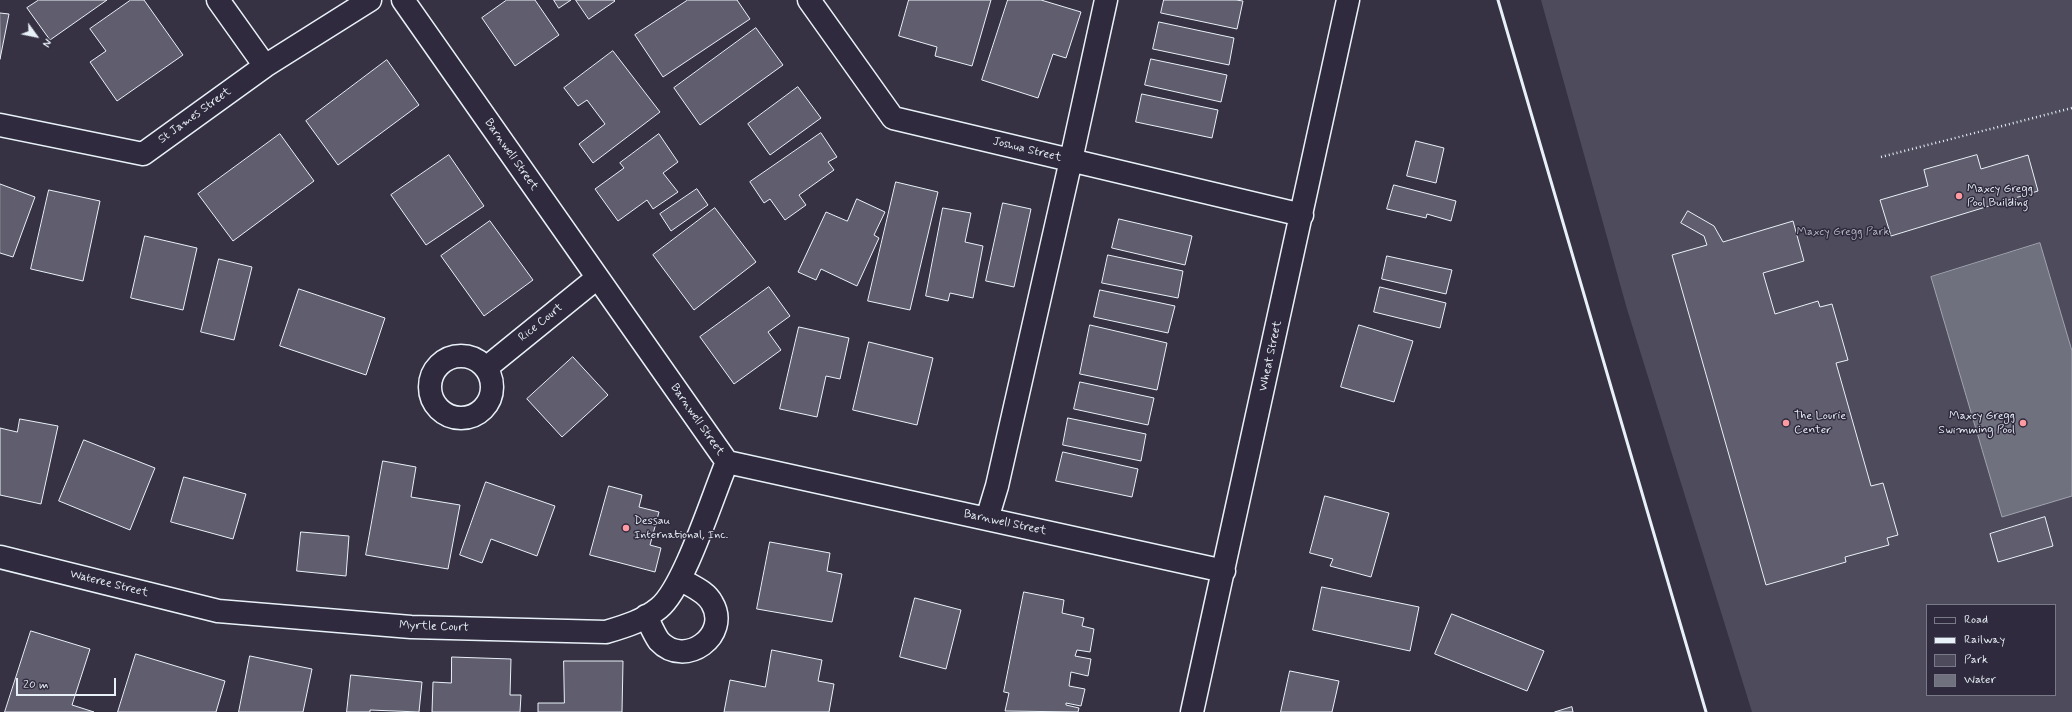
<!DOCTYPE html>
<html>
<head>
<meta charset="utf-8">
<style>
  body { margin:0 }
  #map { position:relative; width:2072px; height:712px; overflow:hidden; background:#363244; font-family:Mynerve,sans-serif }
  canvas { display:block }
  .legend { position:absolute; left:1926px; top:604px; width:130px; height:92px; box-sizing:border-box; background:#2f2a3d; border:1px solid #797a88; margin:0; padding:5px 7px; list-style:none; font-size:12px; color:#e8f1f8 }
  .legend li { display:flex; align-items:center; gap:8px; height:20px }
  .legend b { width:20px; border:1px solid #797a88 }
  .north { position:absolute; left:16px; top:16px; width:40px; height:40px; -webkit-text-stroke:3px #2f2a3d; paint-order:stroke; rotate:123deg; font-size:11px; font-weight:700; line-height:16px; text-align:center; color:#e8f1f8 }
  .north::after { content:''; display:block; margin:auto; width:14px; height:18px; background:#e8f1f8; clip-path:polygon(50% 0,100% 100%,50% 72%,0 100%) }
  .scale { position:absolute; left:16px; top:678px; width:100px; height:18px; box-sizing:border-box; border:2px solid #e8f1f8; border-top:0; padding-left:5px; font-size:12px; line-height:14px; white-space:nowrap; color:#e8f1f8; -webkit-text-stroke:3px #2f2a3d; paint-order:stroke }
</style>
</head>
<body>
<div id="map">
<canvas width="2072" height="712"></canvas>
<ul class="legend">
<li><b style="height:5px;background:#2f2a3d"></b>Road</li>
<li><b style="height:5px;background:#e8f1f8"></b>Railway</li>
<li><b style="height:11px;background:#4d4b5c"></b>Park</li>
<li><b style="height:11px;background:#70717f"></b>Water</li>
</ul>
<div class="north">N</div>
<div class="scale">20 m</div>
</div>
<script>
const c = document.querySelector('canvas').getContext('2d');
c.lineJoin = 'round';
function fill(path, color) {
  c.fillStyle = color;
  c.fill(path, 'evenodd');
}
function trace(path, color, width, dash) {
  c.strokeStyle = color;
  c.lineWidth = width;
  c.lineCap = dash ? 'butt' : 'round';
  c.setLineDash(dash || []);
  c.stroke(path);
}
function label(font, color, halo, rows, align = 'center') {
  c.font = font + ' Mynerve,sans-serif';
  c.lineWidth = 3;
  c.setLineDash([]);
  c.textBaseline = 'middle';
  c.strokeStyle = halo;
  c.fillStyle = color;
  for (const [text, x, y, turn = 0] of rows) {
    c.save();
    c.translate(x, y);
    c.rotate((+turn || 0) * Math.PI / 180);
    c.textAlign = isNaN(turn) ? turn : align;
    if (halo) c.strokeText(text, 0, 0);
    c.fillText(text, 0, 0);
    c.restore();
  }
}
const green = new Path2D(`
  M1541,0H2072V712H1752L1627,309ZM1927,605H2055V695H1927Z`);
const water = new Path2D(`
  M2040,243L2072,351V496L2002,517L1931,277Z`);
const building = new Path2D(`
  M39,0H107L50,40L27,8Z
  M131,0H144L183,55L117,101L90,62L106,51L90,29Z
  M507,0H535L559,35L515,66L482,18Z
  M554,0H571L559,8Z
  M576,0H614L615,1L589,19Z
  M688,0H737L750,19L663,77L635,35Z
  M909,0H991L972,66L935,56L937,47L899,36Z
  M1008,0H1041L1081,12L1066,58L1053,54L1038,98L982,80Z
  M1164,0H1236L1243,1L1237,29L1161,13Z
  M0,13L9,14L0,59Z
  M1159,22L1234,38L1229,65L1153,49Z
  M756,28L783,65L700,125L674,88Z
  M613,51L660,112L593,163L579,144L605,124L587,100L578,106L564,88Z
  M1151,59L1227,75L1221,102L1145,85Z
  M387,60L419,105L338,165L306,121Z
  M798,87L821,118L770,155L748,124Z
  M1142,94L1218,110L1212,138L1136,122Z
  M821,133L837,157L828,162L834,170L799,195L806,205L785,220L770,199L764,203L750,182Z
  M280,134L314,181L233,241L198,194Z
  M659,134L678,162L663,173L678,192L653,209L647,200L618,221L595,189L624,168L620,163Z
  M1416,141L1444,148L1436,183L1407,176Z
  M449,155L484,206L426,245L391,195Z
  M1977,155L1981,169L2028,155L2038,191L1891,236L1880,200L1928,186L1924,170Z
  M896,182L938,192L910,310L868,301Z
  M0,184L35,197L13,257L0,253Z
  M1394,185L1456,201L1451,221L1427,214L1426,218L1387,209Z
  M697,189L708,205L671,231L660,214Z
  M49,190L100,201L83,281L31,269Z
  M857,199L885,212L874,235L879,238L857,286L821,269L816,280L798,272L826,212L847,221Z
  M1003,203L1031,209L1014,287L986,281Z
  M715,208L756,262L694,310L653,255Z
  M943,208L971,213L965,242L983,246L973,298L950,293L948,301L926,296Z
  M1688,211L1714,226L1723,242L1793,221L1804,261L1763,273L1775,314L1818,301L1820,307L1832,304L1848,360L1836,363L1871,486L1883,483L1898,535L1887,538L1889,545L1845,557L1846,562L1766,585L1672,255L1707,245L1704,236L1681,223Z
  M1119,219L1192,236L1185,265L1112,248Z
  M490,221L533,280L484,316L441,256Z
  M145,236L197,248L183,310L131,298Z
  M1108,255L1183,271L1178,298L1102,283Z
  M1387,256L1452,270L1446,294L1382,279Z
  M219,259L252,267L234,340L201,332Z
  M769,287L790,316L768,332L781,350L734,384L700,337Z
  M1380,287L1446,303L1440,328L1374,312Z
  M299,289L385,318L366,375L280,346Z
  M1100,290L1175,306L1168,333L1094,317Z
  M1090,325L1167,343L1157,390L1080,374Z
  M1359,325L1413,341L1394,402L1341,387Z
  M799,327L849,338L840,379L826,376L817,417L780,409Z
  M869,342L933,358L917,425L853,410Z
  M573,357L608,395L562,437L527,399Z
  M1080,382L1154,398L1148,425L1074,409Z
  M1068,418L1146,434L1141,461L1063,445Z
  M20,419L58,426L41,504L0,495V428L17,432Z
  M84,440L155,468L130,530L59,501Z
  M1063,452L1138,469L1132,497L1056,481Z
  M383,461L416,467L411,497L460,505L448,569L366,555Z
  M184,477L246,494L233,539L171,522Z
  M486,482L555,506L537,556L491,539L482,563L460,555Z
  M609,486L642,495L639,507L659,512L650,545L661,548L655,572L590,555Z
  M1325,496L1389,513L1371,577L1330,566L1333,559L1310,553Z
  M2045,517L2053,546L1998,562L1990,534Z
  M301,532L349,536L346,576L297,571Z
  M770,542L830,553L827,571L842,574L832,622L757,609Z
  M1322,587L1419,607L1410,651L1313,630Z
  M1024,592L1064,600L1062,613L1084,618L1082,626L1094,629L1090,652L1077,650L1075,656L1091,659L1088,676L1071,672L1069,686L1085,689L1081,706L1066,703V705L1079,708L1078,712L1005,711L1009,693L1004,692Z
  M915,598L961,610L946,669L900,657Z
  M1452,614L1544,651L1527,691L1435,654Z
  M31,631L90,649L72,705L94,712H5Z
  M772,650L822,660L818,681L834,684L829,712H724L730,680L765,687Z
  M136,654L225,681L216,712H118Z
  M250,656L312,669L303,712H239Z
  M452,657L511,659L510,695H521L520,712H432L433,682L451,683Z
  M564,661H623L622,712H538V703H564Z
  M1290,671L1339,681L1332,712H1281Z
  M351,675L422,682L419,712L370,710V712H347Z
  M1572,707L1573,712H1555Z`);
const path = new Path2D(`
  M1881,157L2072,108`);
const minor = new Path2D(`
  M218,0L265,66
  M403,0L727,462L1224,571
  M809,0L893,118L1302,215
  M0,125L143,154L265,66L370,0
  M430 387a31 31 0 1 1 62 0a31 31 0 1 1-62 0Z
  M486,368L597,278
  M987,519L997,486L1071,160L1106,0
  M0,557L218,611L411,627L606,632C626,626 643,621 659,608C684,588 713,495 727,462
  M646,616C650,624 654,634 659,641C685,669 731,635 712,603C706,591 691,586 680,579
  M1192,712L1348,0`);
const rail = new Path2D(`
  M1498,0L1706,712`);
const markers = [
  [1959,196,4,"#ff9aa2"],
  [1786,423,4,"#ff9aa2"],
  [2023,423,4,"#ff9aa2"],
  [626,528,4,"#ff9aa2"]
];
const streetNames = [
  ["St James Street",195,116,-36],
  ["Joshua Street",1027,150,14],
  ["Barnwell Street",511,155,55],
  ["Rice Court",541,323,-39],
  ["Wheat Street",1271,356,-78],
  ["Barnwell Street",697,420,55],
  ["Barnwell Street",1005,523,12],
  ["Wateree Street",109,584,14],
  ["Myrtle Court",434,627,2]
];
const poiNames = [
  ["Maxcy Gregg",1967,189],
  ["Pool Building",1967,203],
  ["The Lourie",1794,416],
  ["Center",1794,430],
  ["Maxcy Gregg",2015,416,"right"],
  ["Swimming Pool",2015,430,"right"],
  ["Dessau",634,521],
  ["International, Inc.",634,535]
];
const parkNames = [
  ["Maxcy Gregg Park",1843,232]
];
fill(green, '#4d4b5c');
fill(water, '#70717f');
trace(water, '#a0a4af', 1);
fill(building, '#605e6e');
trace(building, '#e8f1f8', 1);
trace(minor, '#e8f1f8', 25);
trace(path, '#e8f1f8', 2.5, [1, 3]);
trace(minor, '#2f2a3d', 22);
trace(rail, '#e8f1f8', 3);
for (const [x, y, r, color] of markers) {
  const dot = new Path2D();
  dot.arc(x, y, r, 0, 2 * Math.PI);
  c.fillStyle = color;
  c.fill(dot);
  trace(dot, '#2f2a3d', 1.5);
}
label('12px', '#e8f1f8', '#2f2a3d', streetNames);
label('12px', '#e8f1f8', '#2f2a3d', poiNames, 'left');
label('12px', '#b2b7c1', '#2f2a3d', parkNames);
</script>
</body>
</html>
